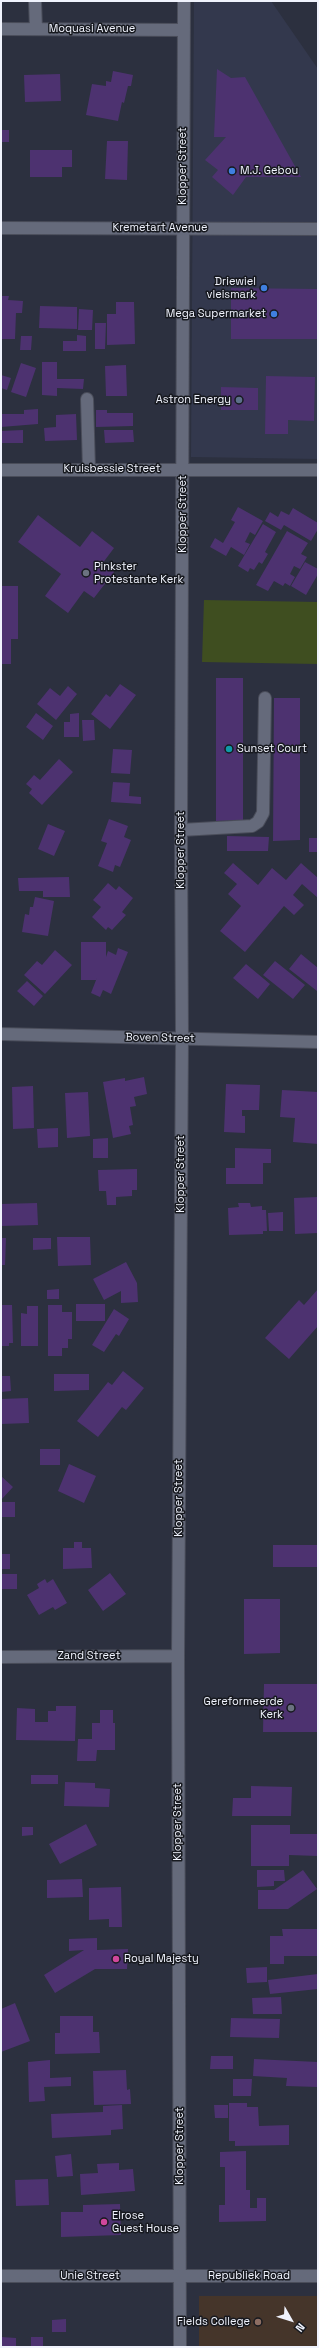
<!DOCTYPE html>
<html>
<head>
<meta charset="utf-8">
<style>
  body { margin:0 }
  #map { position:relative; width:319px; height:2348px; overflow:hidden; background:#2c303f; font-family:"Space Grotesk",sans-serif }
  canvas { display:block }
  .frame { position:absolute; inset:0; border:2px solid #f0f3fd; pointer-events:none }
  .north { position:absolute; left:271px; top:2300px; width:40px; height:40px; -webkit-text-stroke:3px #17191f; paint-order:stroke; rotate:129deg; font-size:11px; font-weight:700; line-height:16px; text-align:center; color:#f0f3fd }
  .north::after { content:''; display:block; margin:auto; width:14px; height:18px; background:#f0f3fd; clip-path:polygon(50% 0,100% 100%,50% 72%,0 100%) }
</style>
</head>
<body>
<div id="map">
<canvas width="319" height="2348"></canvas>
<div class="frame"></div>
<div class="north">N</div>
</div>
<script>
const c = document.querySelector('canvas').getContext('2d');
c.lineJoin = 'round';
function fill(path, color) {
  c.fillStyle = color;
  c.fill(path, 'evenodd');
}
function trace(path, color, width, dash) {
  c.strokeStyle = color;
  c.lineWidth = width;
  c.lineCap = dash ? 'butt' : 'round';
  c.setLineDash(dash || []);
  c.stroke(path);
}
function label(font, color, halo, rows, align = 'center') {
  c.font = font + ' "Space Grotesk",sans-serif';
  c.lineWidth = 3;
  c.setLineDash([]);
  c.textBaseline = 'middle';
  c.strokeStyle = halo;
  c.fillStyle = color;
  for (const [text, x, y, turn = 0] of rows) {
    c.save();
    c.translate(x, y);
    c.rotate((+turn || 0) * Math.PI / 180);
    c.textAlign = isNaN(turn) ? turn : align;
    if (halo) c.strokeText(text, 0, 0);
    c.fillText(text, 0, 0);
    c.restore();
  }
}
const built = new Path2D(`
  M194,1H271L318,69V459L191,457Z`);
const education = new Path2D(`
  M199,2296H318V2347H199Z`);
const green = new Path2D(`
  M204,600L318,602V664L202,662Z`);
const building = new Path2D(`
  M217,69L231,78L245,77L301,177H246L233,195L212,177L218,170L205,160L226,137H214Z
  M113,71L133,75L131,86H128L124,103L122,102L118,121L86,115L92,84L106,86V81L111,82Z
  M60,74L61,101L25,102L24,75Z
  M1,130H9V142H1Z
  M107,141H128L127,180L105,179Z
  M30,150H72V167H62V177H30Z
  M231,288L318,289V339H231Z
  M1,296H9L8,300L23,301L22,313H16L15,339H1Z
  M116,302H134L135,344L107,345V314H116Z
  M40,306L77,307V329L39,328Z
  M79,309L93,310L92,330H78Z
  M95,323H106L105,349H95Z
  M77,335L86,336V351H63V341H77Z
  M21,336H32L31,350H20Z
  M42,362H57V379H84L83,389L57,388V396L42,395Z
  M21,363L36,368L26,397L11,392Z
  M126,365L127,396H106L105,366Z
  M1,375L11,378L7,390L1,388Z
  M266,376L315,377L314,421L288,420V434H265Z
  M221,387L258,388V410H221Z
  M38,409V424L1,427V414H24V410Z
  M96,410H107V413H133V426L96,427Z
  M76,414L77,440L45,441L44,428L56,427V415Z
  M23,430V443H1V431Z
  M104,430H133L134,442L105,443Z
  M238,507L263,521L255,535L250,532L245,542L250,544L244,555L231,547L226,556L210,547L215,538L223,543L235,522L231,520Z
  M293,508L318,523V529L311,541L284,525L281,530L265,521L270,512L278,517L281,511L289,515Z
  M38,515L80,547L92,531L114,548L102,564L114,572L94,598L84,591L68,613L45,596L61,574L18,542Z
  M263,524L276,532L265,552L268,554L262,564L259,562L254,570L250,568L248,572L238,566Z
  M287,531L308,543L301,554L307,557L300,569L294,566L290,574L295,577L290,586L285,583L283,586L274,581L268,591L256,585Z
  M305,562L318,569V574L306,595L291,586Z
  M1,586H18V639H11V664H1Z
  M216,678H243V820L216,821Z
  M120,684L136,695L110,729L91,714L106,694L110,697Z
  M68,686L77,694L56,720L37,704L50,688L60,696Z
  M274,698H300V840L273,841Z
  M36,713L53,726L43,740L26,727Z
  M79,713V737H64V722H70V714Z
  M82,720H94L95,740L83,741Z
  M113,749L132,750L130,774L111,773Z
  M59,759L73,772L42,805L29,793L32,789L26,784L34,775L40,780Z
  M113,782L130,783L129,796L141,797V804L111,802Z
  M109,819L128,826L124,837L131,840L120,867L115,865L113,872L98,866L107,843L101,841Z
  M48,824L65,831L54,856L38,849Z
  M227,836L269,837L268,851H227Z
  M309,838H318V852H309Z
  M233,863L258,885L272,868L286,880L301,863L318,878V898L302,884L293,895L304,905L294,915L284,906L245,952L220,931L241,906L228,894L237,884L224,873Z
  M69,877L70,897H43V891H19L18,878Z
  M108,883L116,890L119,886L133,898L122,912L126,915L112,930L108,927L106,930L92,917L101,907L93,900Z
  M35,897L54,901L48,936L22,932L25,914L29,915L30,907H33Z
  M81,942H106V957L108,951L116,955L118,948L128,952L111,994L103,990L100,997L91,993L98,975L96,980H81Z
  M55,950L72,965L45,994L24,975L37,961L42,965Z
  M301,954L318,968L317,991L289,969Z
  M275,961L305,985L293,999L263,975Z
  M246,964L270,984L258,999L233,978Z
  M27,981L43,996L34,1006L17,991Z
  M144,1077L147,1094L134,1097L136,1106L130,1107L133,1125L129,1126L131,1134L113,1138L103,1082L125,1078V1081Z
  M226,1084L260,1085L259,1110H242V1116H245V1133L224,1132Z
  M33,1086L34,1128L13,1129L12,1087Z
  M282,1090L318,1092V1144L293,1142L295,1118L280,1117Z
  M88,1092L90,1136L67,1138L65,1093Z
  M58,1128V1147L38,1148L37,1129Z
  M108,1138V1158H93V1139Z
  M235,1148L271,1149V1163H263V1184H226V1168H235Z
  M137,1169V1190H132V1196L116,1197V1205H107L106,1191H99L98,1170Z
  M318,1197V1233L295,1234L294,1198Z
  M37,1203L38,1225L1,1226V1204Z
  M238,1203H250L251,1207L262,1206V1210H266L267,1231H263V1234L229,1235L228,1208L239,1207Z
  M283,1212V1231H269L268,1213Z
  M57,1237H90L91,1265L58,1266Z
  M1,1238H6L5,1265H1Z
  M33,1238H51V1249L33,1250Z
  M126,1262L137,1283L138,1302L121,1303V1291L104,1300L93,1279Z
  M59,1289V1299H47V1290Z
  M318,1289V1326L289,1359L265,1338L299,1300L304,1305Z
  M76,1304H105V1321H76Z
  M1,1305H12L13,1343H9V1346H1Z
  M48,1305H62V1312H72V1339H68V1348H62V1356H48Z
  M27,1306H38V1346H21V1313L27,1314Z
  M114,1309L129,1319L119,1336L116,1334L104,1352L92,1345Z
  M123,1371L144,1388L126,1410L122,1407L98,1437L77,1421L108,1382L112,1385Z
  M54,1374H89V1390L54,1391Z
  M1,1376H10L11,1391L1,1392Z
  M28,1398L29,1423L1,1424V1399Z
  M40,1449H60V1465H40Z
  M69,1464L96,1476L84,1503L58,1491Z
  M1,1476L13,1487L1,1500Z
  M1,1502H15V1517H1Z
  M74,1542H82V1548H91L92,1568L63,1569V1548H74Z
  M273,1545H318V1567H273Z
  M1,1554H10V1569H1Z
  M110,1573L126,1594L103,1611L88,1590Z
  M1,1574H17V1589H1Z
  M45,1579L47,1583L53,1579L67,1603L55,1610L53,1607L39,1615L27,1595L39,1588L37,1584Z
  M244,1599H280V1653L244,1654Z
  M264,1684H318V1732H263Z
  M56,1706H76L75,1741L16,1740L17,1708L35,1709V1722H48V1711H56Z
  M100,1710H113V1723H115V1750H97L96,1761H77L78,1739H92V1723H100Z
  M31,1775H58V1784H31Z
  M65,1782L95,1783V1788L110,1789L109,1807L64,1806Z
  M251,1786L292,1787L291,1816H232L233,1798H251Z
  M86,1824L97,1845L60,1864L49,1844Z
  M251,1825H290V1834H318V1856L289,1855V1866H251Z
  M22,1827H33V1835L22,1836Z
  M257,1870H284L285,1881H274V1886L257,1887Z
  M303,1870L317,1889L288,1909H258V1890H274Z
  M82,1879L83,1897L47,1898V1880Z
  M121,1887L122,1927H109V1919L89,1920V1888Z
  M282,1929H318V1956H284V1964H270V1936H283Z
  M97,1938V1950L128,1949L127,1969H95L55,1993L44,1975L84,1950L69,1951V1939Z
  M267,1967V1982L247,1983L246,1968Z
  M318,1974V1989L270,1994L268,1980Z
  M281,1997L282,2014H253L252,1998Z
  M15,2003L30,2041L1,2052V2009Z
  M60,2016H93V2032H99L100,2053L55,2054V2033H60Z
  M231,2018L280,2019L279,2038L230,2037Z
  M211,2056H233V2069H210Z
  M254,2059L318,2062V2087L286,2086L287,2078L253,2076Z
  M50,2060V2078L71,2077V2086L44,2087L45,2101L29,2102L28,2062Z
  M126,2070L127,2090L130,2089L131,2104L94,2105L93,2071Z
  M233,2079H252L251,2096H233Z
  M229,2103H247V2107H258L259,2126L289,2125V2145L235,2146V2141H229Z
  M122,2105L123,2129L111,2130V2135L52,2138L51,2114L103,2112V2106Z
  M214,2105H228V2118H215Z
  M246,2151V2190H250V2208H257V2198H266V2221L219,2222V2205H225V2167H220V2152Z
  M71,2154L73,2176L57,2177L55,2156Z
  M119,2163V2170L133,2169L135,2191L81,2195L80,2174L98,2173L97,2164Z
  M48,2179L49,2205L16,2206L15,2180Z
  M120,2204L121,2235L61,2237V2212H83V2205Z
  M66,2319V2332H52V2320Z
  M1,2337L16,2338V2347H1Z
  M31,2337H43V2347H31Z`);
const minor = new Path2D(`
  M35,1L36,29
  M1,29L184,30
  M87,399L89,469
  M1,470H318
  M181,830L252,826L258,822L263,813L265,698
  M1,1034L318,1042
  M1,1657L178,1656
  M1,2276H318
  M180,2347L178,1656L182,1039L181,830L184,1`);
const tertiary = new Path2D(`
  M1,228L318,229`);
const markers = [
  [232,171,4,"#3f7fe0"],
  [264,288,4,"#3f7fe0"],
  [274,314,4,"#3f7fe0"],
  [239,400,4,"#5c6f8a"],
  [86,573,4,"#6b7280"],
  [229,749,4,"#0f9aa8"],
  [291,1708,4,"#6b7280"],
  [116,1959,4,"#d1479c"],
  [104,2222,4,"#d1479c"],
  [258,2322,4,"#8d6e63"]
];
const streetNames = [
  ["Moquasi Avenue",92,29],
  ["Klopper Street",183,166,-90],
  ["Kremetart Avenue",160,228],
  ["Kruisbessie Street",112,469],
  ["Klopper Street",183,514,-90],
  ["Klopper Street",181,850,-90],
  ["Boven Street",160,1038,1],
  ["Klopper Street",181,1174,-90],
  ["Klopper Street",179,1498,-90],
  ["Zand Street",89,1656],
  ["Klopper Street",178,1822,-90],
  ["Klopper Street",180,2146,-90],
  ["Unie Street",90,2276],
  ["Republiek Road",249,2276]
];
const poiNames = [
  ["M.J. Gebou",240,171],
  ["Driewiel",256,282,"right"],
  ["vleismark",256,295,"right"],
  ["Mega Supermarket",266,314,"right"],
  ["Astron Energy",231,400,"right"],
  ["Pinkster",94,567],
  ["Protestante Kerk",94,580],
  ["Sunset Court",237,749],
  ["Gereformeerde",283,1702,"right"],
  ["Kerk",283,1715,"right"],
  ["Royal Majesty",124,1959],
  ["Elrose",112,2216],
  ["Guest House",112,2229],
  ["Fields College",250,2322,"right"]
];
fill(built, '#33384d');
fill(education, '#45352a');
fill(green, '#3f4e20');
fill(building, '#4d3270');
trace(minor, '#4a4d5a', 14);
trace(tertiary, '#4a4d5a', 14);
trace(minor, '#656a7b', 12);
trace(tertiary, '#656a7b', 12);
for (const [x, y, r, color] of markers) {
  const dot = new Path2D();
  dot.arc(x, y, r, 0, 2 * Math.PI);
  c.fillStyle = color;
  c.fill(dot);
  trace(dot, '#17191f', 1.5);
}
label('11px', '#f0f3fd', '#17191f', streetNames);
label('11px', '#f0f3fd', '#17191f', poiNames, 'left');
</script>
</body>
</html>
